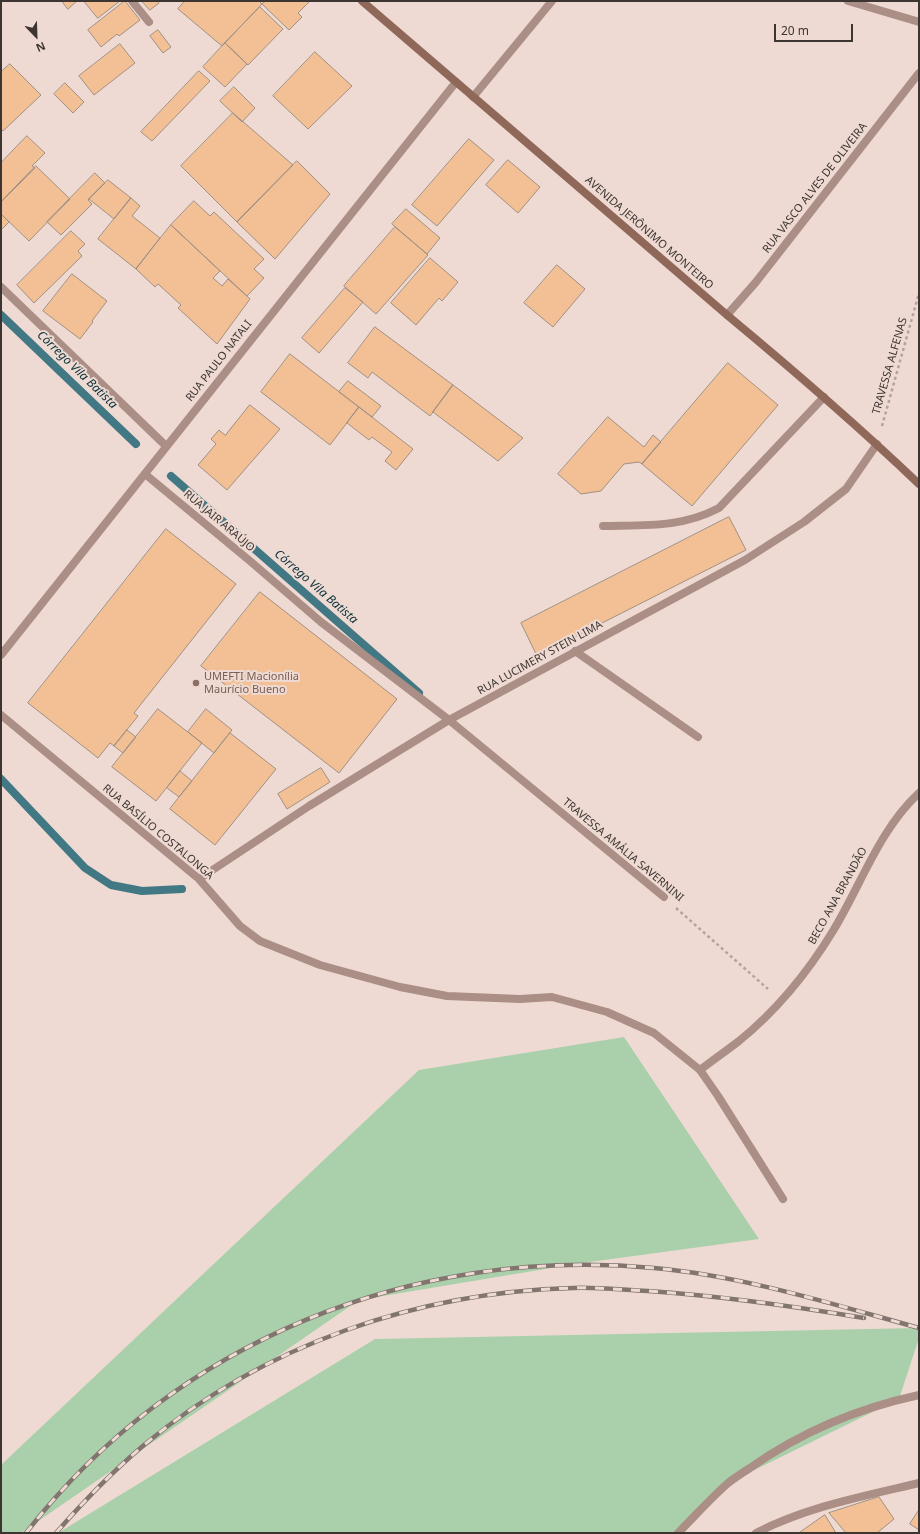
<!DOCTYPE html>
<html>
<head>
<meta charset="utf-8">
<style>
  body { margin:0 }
  #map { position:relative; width:920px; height:1534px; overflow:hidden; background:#eedad2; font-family:"Noto Sans",sans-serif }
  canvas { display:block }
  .frame { position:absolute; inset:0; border:2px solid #3d3532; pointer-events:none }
  .north { position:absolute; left:16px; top:16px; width:40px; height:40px; -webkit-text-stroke:3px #eedad2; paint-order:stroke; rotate:157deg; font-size:11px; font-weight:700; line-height:16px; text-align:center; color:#3d3532 }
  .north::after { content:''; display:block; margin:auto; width:14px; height:18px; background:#3d3532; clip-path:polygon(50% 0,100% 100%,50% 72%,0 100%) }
  .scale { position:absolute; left:774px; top:24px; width:79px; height:18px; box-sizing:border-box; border:2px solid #3d3532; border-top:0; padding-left:5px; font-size:12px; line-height:14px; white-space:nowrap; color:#3d3532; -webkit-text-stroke:3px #eedad2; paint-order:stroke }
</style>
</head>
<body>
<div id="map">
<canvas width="920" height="1534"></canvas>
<div class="frame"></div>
<div class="north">N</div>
<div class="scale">20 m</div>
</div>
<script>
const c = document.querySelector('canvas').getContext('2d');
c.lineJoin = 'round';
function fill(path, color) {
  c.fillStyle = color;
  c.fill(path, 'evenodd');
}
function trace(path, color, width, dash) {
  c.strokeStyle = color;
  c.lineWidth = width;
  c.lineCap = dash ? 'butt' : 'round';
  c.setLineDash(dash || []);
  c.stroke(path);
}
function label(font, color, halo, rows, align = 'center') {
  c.font = font + ' "Noto Sans",sans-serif';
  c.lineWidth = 4;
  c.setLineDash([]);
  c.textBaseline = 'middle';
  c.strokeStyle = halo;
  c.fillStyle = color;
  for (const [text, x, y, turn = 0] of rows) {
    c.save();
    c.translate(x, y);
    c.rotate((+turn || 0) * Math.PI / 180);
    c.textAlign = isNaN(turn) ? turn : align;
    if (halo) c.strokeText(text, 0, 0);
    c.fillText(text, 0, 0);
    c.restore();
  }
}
const green = new Path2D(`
  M624,1037L759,1239L575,1264L359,1300L21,1533H1V1465L419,1070Z
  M919,1328V1338L899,1399L728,1483L684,1533H58L375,1339Z`);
const stream = new Path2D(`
  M1,315L136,444
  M171,476L419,693
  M1,779L85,868L111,885L142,891L182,889`);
const building = new Path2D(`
  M62,1H77L68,9Z
  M84,1H120L98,18Z
  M125,1L140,20L119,36L117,34L101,47L88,30Z
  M142,1H158L159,3L150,10Z
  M185,1H259L262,4L222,46L178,9Z
  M266,1H310L298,13L302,17L289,30L262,4Z
  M260,7L283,29L248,65L225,43Z
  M158,30L171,47L163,53L150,36Z
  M225,43L247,64L225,87L203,67Z
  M120,44L135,63L94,95L79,76Z
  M315,52L352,86L308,129L273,96Z
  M10,64L41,95L3,131L1,129V72Z
  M199,71L210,81L152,141L141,132Z
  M65,83L84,102L73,113L54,94Z
  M234,87L255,108L242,122L220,101Z
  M233,113L293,165L237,222L181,166Z
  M27,136L45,153L32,166L35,168L1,202V163Z
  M469,139L494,160L437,226L412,205Z
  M508,160L540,187L518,213L486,185Z
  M297,161L330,194L275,259L237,222Z
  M36,166L70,199L29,241L1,214V202Z
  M95,173L105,183L88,200L92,204L61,235L47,222Z
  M108,180L131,198L114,219L89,199Z
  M131,198L140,206L132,216L160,238L136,269L98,239Z
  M194,201L210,216L214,212L264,259L254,269L264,278L247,296L171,225Z
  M406,209L440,238L427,254L392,224Z
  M1,214L9,222L1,230Z
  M171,225L220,271L213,278L222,286L228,279L250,299L217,344L178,308L181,305L158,284L155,287L136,269Z
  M395,227L428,255L376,314L344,286Z
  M71,231L85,244L78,251L82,256L34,303L17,285Z
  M430,258L458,282L442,301L439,298L416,325L391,303Z
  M557,265L585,289L553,327L524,303Z
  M72,274L107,301L92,321L93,322L80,339L43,311Z
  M345,288L363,302L319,353L302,338Z
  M375,327L453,385L430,416L372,372L368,378L348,363Z
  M290,354L359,407L330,445L261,392Z
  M728,363L778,405L692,506L642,464Z
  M348,381L381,406L372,417L339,392Z
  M453,385L523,438L498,461L433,412Z
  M250,405L280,429L227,490L198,465L216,444L211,439L219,430L225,435Z
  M359,407L413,449L396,470L385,461L392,452L372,437L369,440L347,423Z
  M608,417L644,447L653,435L661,442L642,464L639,462L624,464L601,491L581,494L558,474Z
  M729,517L746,550L537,656L521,623Z
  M166,529L236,584L134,713L138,716L114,746L110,743L98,758L28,703Z
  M260,592L397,699L339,773L201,666Z
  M158,709L202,743L156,801L112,767Z
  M206,709L232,730L214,753L188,732Z
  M127,730L136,737L123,753L114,746Z
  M230,733L276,769L215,845L170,809Z
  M321,768L330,782L287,809L278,794Z
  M180,771L192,781L179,797L167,788Z
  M879,1497L894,1519L877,1533H846L829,1513Z
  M919,1510V1530L910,1524Z
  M825,1515L836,1533H799Z`);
const path = new Path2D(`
  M882,426L919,293
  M676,908L768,989`);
const lane = new Path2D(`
  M132,1L149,22
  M145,474L250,561L321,622L449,720
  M603,526C645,525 681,528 719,508L824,397
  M575,651L698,737
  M700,1070C713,1060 726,1051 739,1041C776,1011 808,972 833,931C861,885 879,830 919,793
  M678,1533C694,1517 710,1499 727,1484C734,1478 742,1473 750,1468C801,1432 859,1408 919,1395`);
const street = new Path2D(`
  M848,1L919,22
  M473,97L552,1
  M1,287L166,446
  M727,315L756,282L919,73
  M1,655L456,82
  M1,715L199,879L240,926L260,941L320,965L400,987L447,996L520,999L552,997L607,1012L654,1033L700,1070L718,1096L783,1199
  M449,720L664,897
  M199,879L309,806L449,720L745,560L804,522L846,489L877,444
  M756,1533C806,1507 864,1496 919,1483`);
const secondary = new Path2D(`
  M362,1L727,315C792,369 857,425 919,484`);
const rail = new Path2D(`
  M26,1533C176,1340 413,1246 654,1268C744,1276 832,1304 919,1328
  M56,1533C83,1502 112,1472 144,1445C264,1345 417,1292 573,1288C598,1287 623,1290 648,1291C721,1296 792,1306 864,1318`);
const markers = [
  [196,683,4,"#8d6e63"]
];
const streetNames = [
  ["RUA VASCO ALVES DE OLIVEIRA",815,188,-52],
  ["AVENIDA JERÔNIMO MONTEIRO",649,233,41],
  ["RUA PAULO NATALI",219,361,-52],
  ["TRAVESSA ALFENAS",890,366,-74],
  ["RUA JAIR ARAÚJO",219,521,40],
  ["RUA LUCIMERY STEIN LIMA",540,658,-29],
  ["RUA BASÍLIO COSTALONGA",158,832,40],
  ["TRAVESSA AMÁLIA SAVERNINI",623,850,40],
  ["BECO ANA BRANDÃO",838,896,-61]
];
const educationNames = [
  ["UMEFTI Macionília",204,677],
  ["Maurício Bueno",204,690]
];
const waterNames = [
  ["Córrego Vila Batista",77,370,44],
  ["Córrego Vila Batista",316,587,41]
];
fill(green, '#aad0ab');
trace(stream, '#427784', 8);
fill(building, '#f3bf94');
trace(building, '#9f9083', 1);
trace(path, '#b3a39c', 2.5, [3, 3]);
trace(lane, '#ab8e85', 8);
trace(street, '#ab8e85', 8);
trace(secondary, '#90685a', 8);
trace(rail, '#827570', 4.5);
trace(rail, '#eedad2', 3, [9]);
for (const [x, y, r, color] of markers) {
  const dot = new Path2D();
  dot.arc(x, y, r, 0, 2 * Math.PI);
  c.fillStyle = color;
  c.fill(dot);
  trace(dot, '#eedad2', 1.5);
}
label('11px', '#3d3532', '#eedad2', streetNames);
label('11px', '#785e54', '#eedad2', educationNames, 'left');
label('italic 12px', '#093039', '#eedad2', waterNames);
</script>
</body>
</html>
